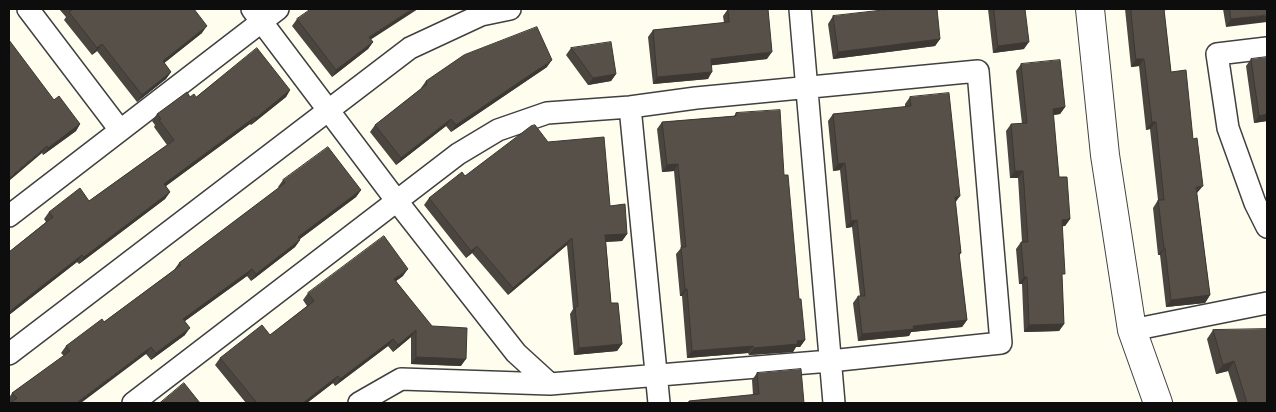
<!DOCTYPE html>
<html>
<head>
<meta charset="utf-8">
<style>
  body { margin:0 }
  #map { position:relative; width:1276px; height:412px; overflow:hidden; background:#fffeee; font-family:"PT Serif",serif }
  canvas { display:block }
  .frame { position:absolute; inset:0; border:10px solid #0d0d0d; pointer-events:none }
</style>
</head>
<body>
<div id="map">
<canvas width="1276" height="412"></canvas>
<div class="frame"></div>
</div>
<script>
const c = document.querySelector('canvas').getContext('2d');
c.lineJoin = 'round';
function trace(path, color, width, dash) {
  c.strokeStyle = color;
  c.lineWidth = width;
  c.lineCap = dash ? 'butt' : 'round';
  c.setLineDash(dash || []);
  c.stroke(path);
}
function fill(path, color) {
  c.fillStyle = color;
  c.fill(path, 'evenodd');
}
const minor = new Path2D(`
  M28,9L120,130
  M252,9L396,200L516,353L550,384
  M800,9L834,403
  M1267,48L1217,54L1228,128L1255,203L1267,227
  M630,107L659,403
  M9,216L278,9
  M1132,330L1267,303
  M9,354L410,48L481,15L510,9
  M133,403L458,154L498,130L547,113L630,107L696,98L978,71L1001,343L830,361L550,384L401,379L359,403`);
const tertiary = new Path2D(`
  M1090,9L1105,155L1132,330L1158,403`);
const wall = new Path2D(`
  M59,9H194L202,33L164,63L171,72L166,79L137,102L97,51L92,55L64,20L66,17Z
  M728,9L767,59L712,65L708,79L653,84L648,37L653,30L724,23L723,16Z
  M988,9H1025L1024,49L993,53Z
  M1125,9H1176L1164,10L1171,72L1197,194L1210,295L1205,303L1166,307L1160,255H1158L1153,208L1158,200L1150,129L1146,130L1139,66L1131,67Z
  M1223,9H1267L1226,27Z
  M833,16L940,39L935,46L833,59L828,24Z
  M297,19L371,40L373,42L368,49L332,77L292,26Z
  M571,48L616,74L611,81L588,85L566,55Z
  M1251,59L1267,121L1254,123L1246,66Z
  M1021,64L1065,107L1060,114L1053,115L1059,177L1070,219L1065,226H1062V278L1064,324L1059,331L1024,332L1022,284H1019L1016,249L1021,242H1022L1018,178H1010L1006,131L1011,124H1022L1016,71Z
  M547,67L451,132L446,126L396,165L370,132L375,125L421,89V88L426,81Z
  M290,90L286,97L251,125L250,124L166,186L170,192L165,199L79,264L77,262L9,315V252L46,222L44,219L49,212L89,201L167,145L154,127L155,125L152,121L157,114L190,97H196Z
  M910,97L955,202L961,253L959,256L967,320L962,327L911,332L909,336L858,341L853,303L858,296H860L852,227L846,228L840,170L833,171L828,121L833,114L905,107V104Z
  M54,100L80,124L76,131L43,155L42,153Z
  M736,113L784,175L799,299L805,340L800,347H796L793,352L749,355L748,353L687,358L682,296H680L676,254L681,248L674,171L662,172L657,129L662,122L734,116Z
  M548,142L610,206L627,234L622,241L606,242L611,303L622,344L617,351L574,355L570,314L573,309L567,245L508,295L472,253L466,258L424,205L429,198L465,176Z
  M283,180L361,190L356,197L300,239V240L295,247L251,281L247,276L185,321V335L151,360L146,354L10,403L9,401V398L12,393L64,356L61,353L66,346L104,322L174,270L179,263L279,188L278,187Z
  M403,276L396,281L461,366L411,364V337L393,352L388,346L335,386L333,383L307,403H246L215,365L220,358L270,335L307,306L303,300L308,293Z
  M1213,330L1267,403H1238L1228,371L1216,374L1207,339Z
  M757,373L804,403H687L689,401L753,395L752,380Z`);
const shadedWall = new Path2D(`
  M412,9H418L364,44L369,37Z
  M1159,9H1176L1158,11Z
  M1267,15V22L1226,27L1231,19Z
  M207,26L202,33L158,68L163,61Z
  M940,39L935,46L833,59L838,52Z
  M373,42L368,49L332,77L336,70Z
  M1029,42L1024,49L993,53L998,46Z
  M102,44L97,51L92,55L97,48Z
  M772,52L767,59L706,66L711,59Z
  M1136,59H1144L1139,66L1131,67Z
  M552,60L547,67L451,132L456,125Z
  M171,72L166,79L137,102L142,95Z
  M712,72L708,79L653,84L657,77Z
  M616,74L611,81L588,85L593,78Z
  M290,90L286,97L251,125L256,118Z
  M1065,107L1060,114L1048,116L1053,109Z
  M1267,114V121L1254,123L1259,116Z
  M255,117L250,124L159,191L164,184Z
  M451,119L446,126L396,165L401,158Z
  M1152,122H1156L1150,129L1146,130Z
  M80,124L76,131L43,155L48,148Z
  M47,146L42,153L9,181V178Z
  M845,163L840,170L833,171L838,164Z
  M678,164L674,171L662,172L667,165Z
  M1015,171H1023L1018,178H1010Z
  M1203,186L1197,193L1196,187Z
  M361,190L356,197L293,244L298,237Z
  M170,192L165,199L79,264L84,257Z
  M960,196L955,203V197Z
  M1070,219L1065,226L1057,227L1062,220Z
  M857,220L852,227L846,228L851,221Z
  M627,234L622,241L600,242L605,235Z
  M572,238L567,245L508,295L513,288Z
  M300,240L295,247L251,281L256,274Z
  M477,246L472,253L466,258L471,251Z
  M1164,248H1165L1160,255H1158Z
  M82,255L77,262L9,315V312Z
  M252,269L247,276L178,326L183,319Z
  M408,269L403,276L389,286L394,279Z
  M1024,277H1027L1022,284H1019Z
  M685,289H687L682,296H680Z
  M1210,295L1205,303L1166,307L1171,300Z
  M967,320L962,327L911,332L909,336L858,341L862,334L913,326Z
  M1064,324L1059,331L1024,332L1029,325Z
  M190,328L185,335L151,360L156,353Z
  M416,330L411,337L393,352L398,345Z
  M393,339L388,346L335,386L340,379Z
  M805,340L800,347H796L793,352L749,355L754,348Z
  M622,344L617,351L574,355L579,348Z
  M753,346L748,353L687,358L692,351Z
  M151,347L146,354L81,403H76Z
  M416,357L466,359L461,366L411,364Z
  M1234,361L1228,371L1216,374L1223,365Z
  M338,376L333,383L307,403H303Z`);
const building = new Path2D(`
  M70,9H194L207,26L163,61L171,72L142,95L102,44L97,48L69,12L71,11Z
  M311,9H412L369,37L373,42L336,70L297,19Z
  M728,9H768L772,52L711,59L712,72L657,77L653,30L729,22Z
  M892,9H937L940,39L838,52L833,16Z
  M994,9H1025L1029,42L998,46Z
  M1131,9H1164L1171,72L1186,70L1193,139L1197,138L1203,186L1196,187L1210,295L1171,300L1165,248H1164L1158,200H1164L1156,122H1152L1144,59H1136Z
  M1230,9H1267V15L1231,19Z
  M537,27L552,60L456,125L451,119L401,158L375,125L427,84L426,81L464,55Z
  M9,40L54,100L59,96L80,124L48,148L47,146L9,178Z
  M611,42L616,74L593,78L571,48Z
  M257,48L290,90L256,118L255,117L164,184L170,192L84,257L82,255L28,297L9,312V252L53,217L49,212L80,188L89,201L174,140L159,120L161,119L157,114L187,92L190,97L194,94L196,97Z
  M1267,57V114L1259,116L1251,59Z
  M1060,60L1065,107L1053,109L1059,177H1067L1070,219L1062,220L1065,274H1062L1064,324L1029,325L1027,277H1024L1021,242H1028L1023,171H1015L1011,124L1027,123L1021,64Z
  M949,93L960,196L955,197L961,253H959L967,320L913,326L914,329L862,334L858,296H865L857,220L851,221L845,163L838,164L833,114L911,106L910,97Z
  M780,110L784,175H788L799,299H801L805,340L797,341L798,344L754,348L753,346L692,351L687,289H685L681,247H686L678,164L667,165L662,122L736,116V113Z
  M535,125L548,142L604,137L610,206L625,204L627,234L605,235L611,303H618L622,344L579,348L575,307L578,306L572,238L513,288L477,246L471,251L429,198L462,172L465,176L531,126Z
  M328,147L361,190L298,237L300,240L256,274L252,269L183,319L190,328L156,353L151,347L76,403H10L17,398L12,393L70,351L66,346L102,319L104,322L181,265L179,263L285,183L283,180Z
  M384,236L408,269L394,279L432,326L467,328L466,359L416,357V330L398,345L393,339L340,379L338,376L303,403H257L220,358L262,325L270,335L314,301L308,293Z
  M1267,329V403H1247L1234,361L1223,365L1213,330Z
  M801,369L804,403H689V401L759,394L757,373Z
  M184,383L200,403H160Z`);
trace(minor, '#404040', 24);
trace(tertiary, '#404040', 30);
trace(minor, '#fff', 21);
trace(tertiary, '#fff', 28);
fill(wall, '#4b453f');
fill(shadedWall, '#3d3833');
fill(building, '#575049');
trace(building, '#3d3833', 1);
</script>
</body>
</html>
